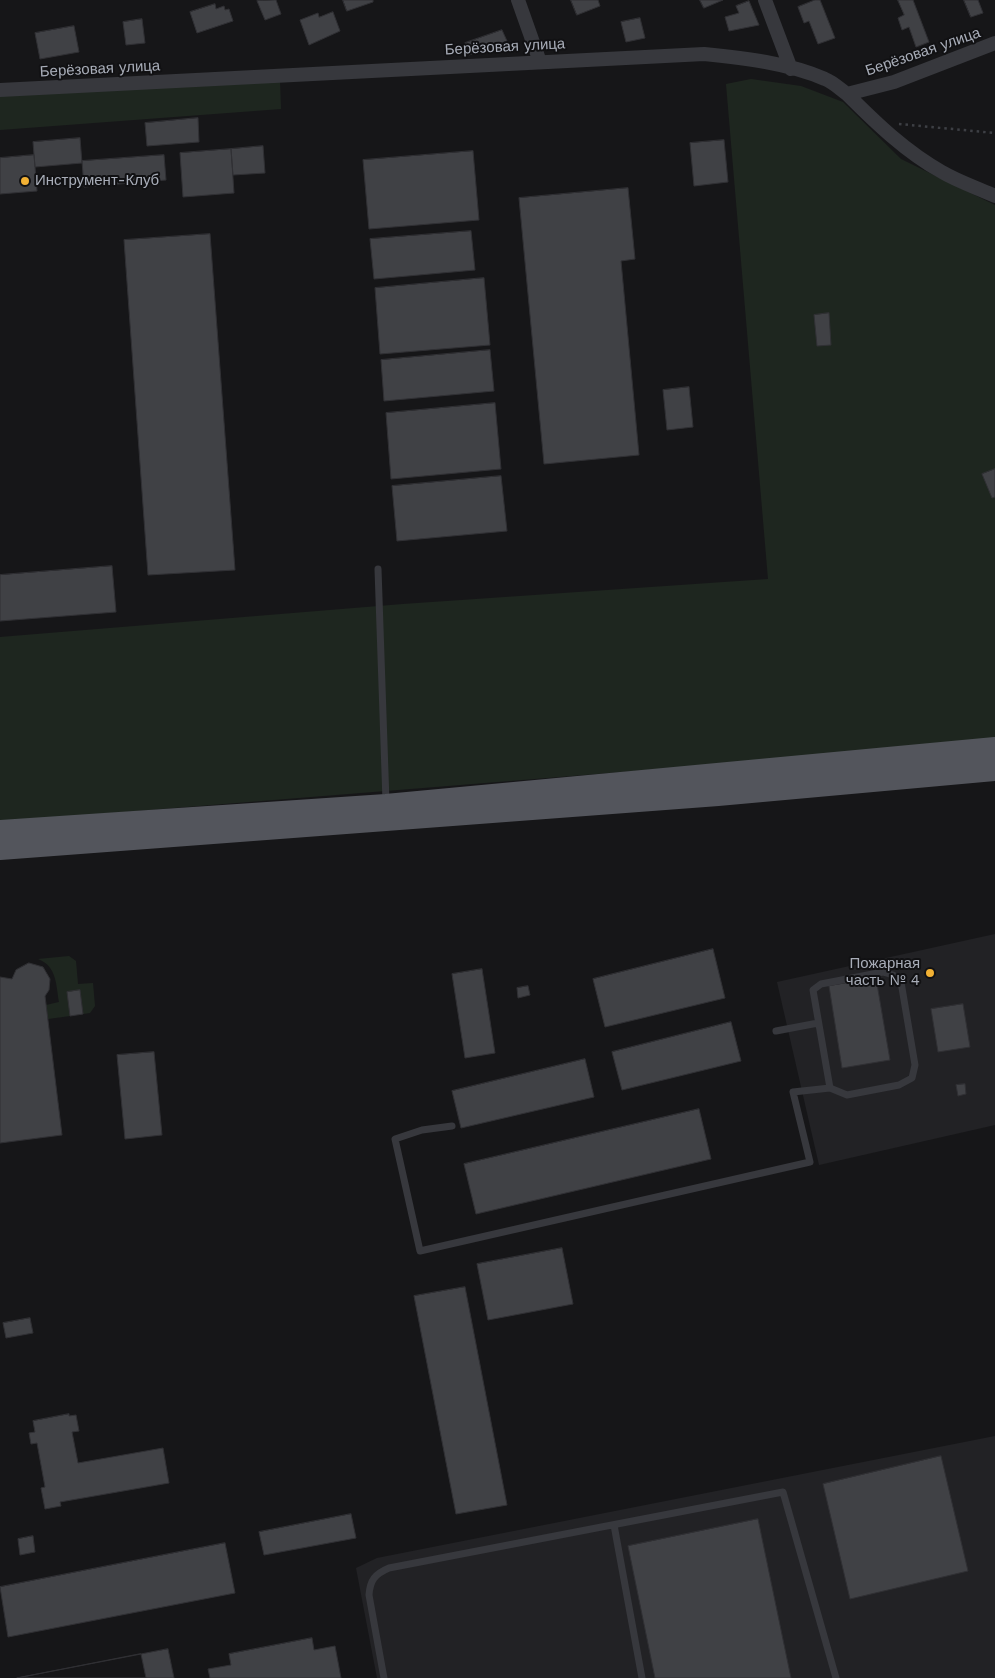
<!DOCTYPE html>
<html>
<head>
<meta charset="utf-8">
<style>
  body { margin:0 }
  canvas { display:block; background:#161618 }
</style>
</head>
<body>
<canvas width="995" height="1678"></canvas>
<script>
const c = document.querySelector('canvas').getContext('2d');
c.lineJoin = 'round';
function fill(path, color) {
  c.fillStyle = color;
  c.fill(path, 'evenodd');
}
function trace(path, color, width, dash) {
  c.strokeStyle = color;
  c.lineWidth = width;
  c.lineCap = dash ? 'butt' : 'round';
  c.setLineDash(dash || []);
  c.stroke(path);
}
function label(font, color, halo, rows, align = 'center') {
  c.font = font + ' "Work Sans",sans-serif';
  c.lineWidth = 4;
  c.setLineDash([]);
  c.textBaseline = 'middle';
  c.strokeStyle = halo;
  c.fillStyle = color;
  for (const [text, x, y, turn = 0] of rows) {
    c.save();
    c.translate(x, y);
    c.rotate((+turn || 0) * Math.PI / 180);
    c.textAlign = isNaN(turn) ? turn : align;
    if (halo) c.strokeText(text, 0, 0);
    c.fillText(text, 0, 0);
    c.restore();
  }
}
const built = new Path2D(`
  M995,934V1125L819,1165L777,982Z
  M995,1436V1678H377L356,1568L377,1558Z`);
const green = new Path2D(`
  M751,79L801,86L843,102L901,159L995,205V742L0,822V637L403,604L768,579L726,84Z
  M280,81L281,109L0,130V95Z
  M69,956L76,961L78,984L93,983L95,1006L90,1013L83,1014L80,991L68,992L70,1016L48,1019L46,1005L59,1002C56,985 57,966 38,959Z`);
const building = new Path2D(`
  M276,0L281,14L265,20L257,1Z
  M343,0H373V2L347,11Z
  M571,0H598L600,6L577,15Z
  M700,0H723L704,8Z
  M815,0H820L835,38L818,44L809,21L804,23L798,7Z
  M898,0H913L929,42L916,47L909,27L902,30L898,18L904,15Z
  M964,0H978L983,13L971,17Z
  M749,1L759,25L729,31L725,17L739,13L736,6Z
  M215,4L216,9L224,6L225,10L229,9L233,21L197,33L190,12Z
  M333,12L340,31L309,45L300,20L318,13L319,17Z
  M640,18L645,38L626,42L621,22Z
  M142,19L145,43L126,45L123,22Z
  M74,26L79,52L40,59L35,33Z
  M502,30L507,41L469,55L465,43Z
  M198,118L199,142L147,146L145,123Z
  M80,138L82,163L35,167L33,142Z
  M724,140L728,182L694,186L690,143Z
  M263,146L265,173L233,175L231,149Z
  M231,149L234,193L183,197L180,153Z
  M473,151L479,220L369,229L363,160Z
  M34,155L37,191L0,194V158Z
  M164,155L166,180L84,187L82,161Z
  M628,188L635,259L621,261L639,455L544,464L519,198Z
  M471,231L475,270L374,279L370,239Z
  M210,234L235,570L148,575L124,240Z
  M484,278L490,345L380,354L375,288Z
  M829,313L831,345L817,346L814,315Z
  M490,350L494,391L384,401L381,360Z
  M689,387L693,427L667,430L663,390Z
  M495,403L501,469L391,479L386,413Z
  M995,469V497L992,498L982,474Z
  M501,476L507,531L397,541L392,486Z
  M112,566L116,612L0,621V575Z
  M713,949L725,998L605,1027L593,979Z
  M29,963L43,967L50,979L49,990L45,996L62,1135L0,1143V977L12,979L16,970Z
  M482,969L495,1053L465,1058L452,974Z
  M876,978L890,1060L842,1068L829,986Z
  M528,986L530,995L518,998L517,988Z
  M80,990L83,1014L70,1016L67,992Z
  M963,1004L970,1047L938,1052L931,1009Z
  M731,1022L741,1061L622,1090L612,1052Z
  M154,1052L162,1135L125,1139L117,1055Z
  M585,1059L594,1097L461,1128L452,1091Z
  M965,1084L966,1094L958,1096L956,1085Z
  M699,1109L711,1159L476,1214L464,1164Z
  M562,1248L573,1304L488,1320L477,1264Z
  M465,1287L507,1505L456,1514L414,1296Z
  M30,1318L33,1333L6,1338L3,1323Z
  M69,1414V1416L76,1415L79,1431L72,1432L78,1463L163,1448L169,1483L60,1502L61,1506L45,1509L41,1488L45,1487L37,1443L31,1444L29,1433L35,1432L33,1421Z
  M941,1456L968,1571L850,1599L823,1484Z
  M351,1514L356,1538L264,1555L259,1532Z
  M758,1519L791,1678H655L628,1546Z
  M33,1536L35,1552L20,1555L18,1539Z
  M225,1543L235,1593L8,1637L0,1587Z
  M312,1638L314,1650L335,1646L341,1678H210L208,1669L231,1665L229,1654Z
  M168,1649L174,1678H17L141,1654Z
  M141,1654L146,1678H17Z`);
const path = new Path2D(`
  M899,124L995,133`);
const lane = new Path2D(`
  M378,569L386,802
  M776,1031L818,1023
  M452,1126L422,1130L395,1139L420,1251L810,1162L793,1092L830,1088L847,1095L899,1085L912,1078L915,1065L901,982L893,975L883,972L821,984L813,990L830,1088
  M614,1525L642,1678
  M384,1678L369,1595C370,1580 375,1574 389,1568L783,1492L836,1678`);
const street = new Path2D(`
  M518,0L540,62
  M765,0L791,69
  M0,90L704,54C743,58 789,63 825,79C833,82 840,89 847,94L894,82L995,43
  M847,94C876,123 906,152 942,172C959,182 978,188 995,196`);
const primary = new Path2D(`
  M0,831L386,805L995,748
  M0,849L718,795L995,770`);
const markers = [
  [25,181,5,"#f2b134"],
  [930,973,5,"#f2b134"]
];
const streetNames = [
  ["Берёзовая улица",505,47,-3],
  ["Берёзовая улица",923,52,-19],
  ["Берёзовая улица",100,69,-3]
];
const poiNames = [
  ["Инструмент-Клуб",35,181],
  ["Пожарная",920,964,"right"],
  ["часть № 4",920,981,"right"]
];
fill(built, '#222225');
fill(green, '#1e261f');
fill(building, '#404145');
trace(building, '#303034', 1);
trace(path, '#3d3f44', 2.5, [2.5, 4]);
trace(lane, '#37383d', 7);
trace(street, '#37383d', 14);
trace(primary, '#53555c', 22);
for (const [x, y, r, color] of markers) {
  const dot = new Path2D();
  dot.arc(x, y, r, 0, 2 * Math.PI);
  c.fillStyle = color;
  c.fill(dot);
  trace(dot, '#111113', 2);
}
label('15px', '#a8adb8', '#111113', streetNames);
label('15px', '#a8adb8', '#111113', poiNames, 'left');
</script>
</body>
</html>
